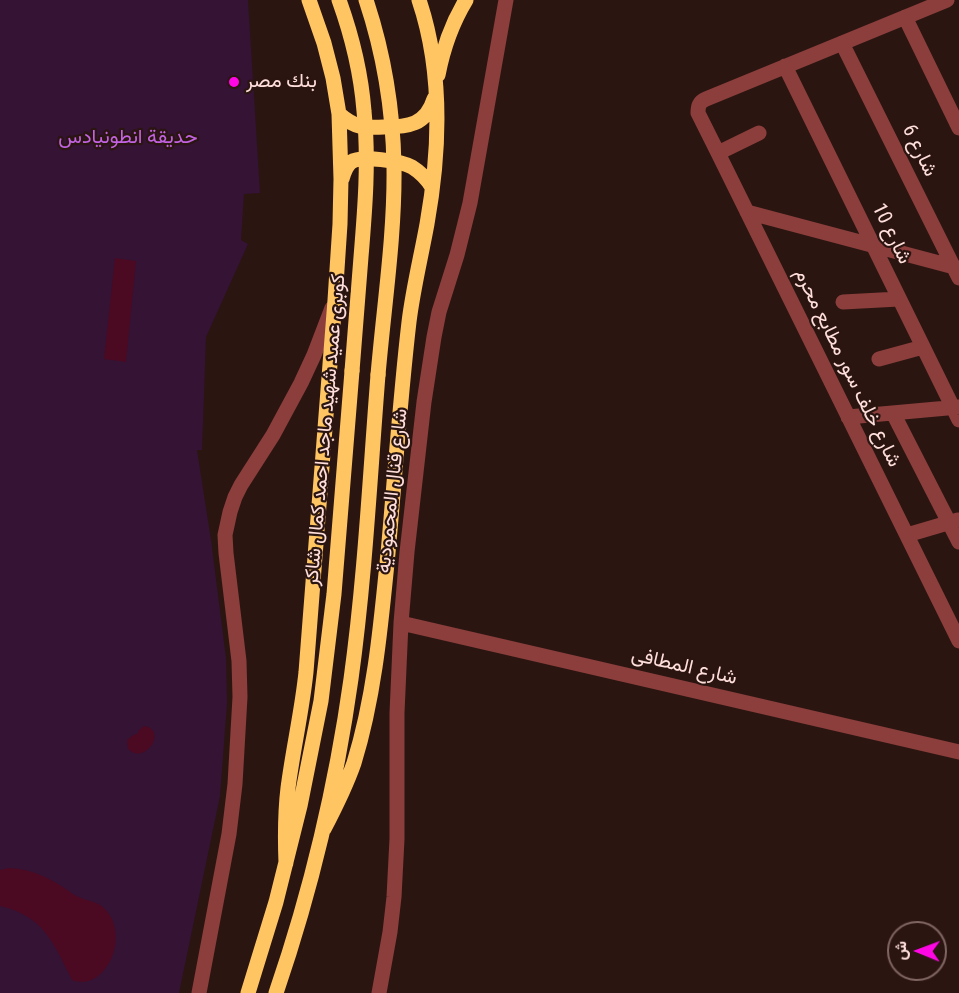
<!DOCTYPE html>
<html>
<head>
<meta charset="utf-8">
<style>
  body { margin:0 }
  #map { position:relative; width:959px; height:993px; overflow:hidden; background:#2b1511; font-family:"Roboto Condensed",Vazirmatn,sans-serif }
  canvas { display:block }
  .north { position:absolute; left:887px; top:921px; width:60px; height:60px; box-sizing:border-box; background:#2b1511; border:2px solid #806662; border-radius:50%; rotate:271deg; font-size:16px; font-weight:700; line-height:24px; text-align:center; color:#ffdfdb }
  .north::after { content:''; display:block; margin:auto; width:21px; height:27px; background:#ff07e5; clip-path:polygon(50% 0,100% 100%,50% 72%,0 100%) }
</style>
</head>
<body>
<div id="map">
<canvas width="959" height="993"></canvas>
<div class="north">ش</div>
</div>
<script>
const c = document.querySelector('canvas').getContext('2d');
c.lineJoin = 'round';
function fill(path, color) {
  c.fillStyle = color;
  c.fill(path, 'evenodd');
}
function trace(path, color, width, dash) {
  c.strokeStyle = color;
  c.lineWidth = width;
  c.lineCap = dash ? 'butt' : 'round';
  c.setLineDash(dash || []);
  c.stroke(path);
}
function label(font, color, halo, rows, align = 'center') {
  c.font = font + ' "Roboto Condensed",Vazirmatn,sans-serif';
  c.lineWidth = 4.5;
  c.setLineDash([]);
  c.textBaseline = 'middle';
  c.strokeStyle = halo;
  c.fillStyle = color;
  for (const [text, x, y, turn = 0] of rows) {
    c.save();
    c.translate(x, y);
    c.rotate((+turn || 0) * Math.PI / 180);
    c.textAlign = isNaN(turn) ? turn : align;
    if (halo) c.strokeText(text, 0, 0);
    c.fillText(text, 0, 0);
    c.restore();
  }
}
const green = new Path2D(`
  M0,0H248L260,193L244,194L241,240L248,244L206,337L202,450H197L211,540L226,658L227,703L220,796L179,993H0Z`);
const water = new Path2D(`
  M115,258L136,261L126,362L104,359Z
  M144,726C168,729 146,766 128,749L127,740L132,736L138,733L139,730Z
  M9,868C34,869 54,880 73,894C85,902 96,899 106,910C131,939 104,993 72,980C54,944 44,916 0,906V870Z`);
const minor = new Path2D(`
  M947,0L706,99C699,102 698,106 698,113L718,153L959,641
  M905,17L959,128
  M842,43L959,278
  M785,66L959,420
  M718,153L759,133
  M747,212L958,268
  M843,302L899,299
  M879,359L923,347
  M893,413L959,542
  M848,417L959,407
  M907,535L958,520
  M401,623L959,752
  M199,993L229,834L235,784L240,697L239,661L226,553L225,535L230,512L235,497L241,485L273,435L301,383L314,355L332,308
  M379,993L390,932L394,897L397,839V713L401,623L407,552L424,402L434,337L439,312L457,255L470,203L506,0`);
const major = new Path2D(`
  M438,75C443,49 452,23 466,0
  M339,114C355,128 364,128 384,127C408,127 426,125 434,99
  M342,179C344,172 346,166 351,162C361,155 401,161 412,167C420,172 427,179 432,187
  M324,829C335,808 346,786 354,763C375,695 381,623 388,553C395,476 400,399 409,322C413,289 421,257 427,224C440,151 443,71 419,0
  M286,863C285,838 285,813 288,788C293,749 302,711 306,672L335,300L340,224L341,179L339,114L333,78L324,43L309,0
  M248,993L276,902L300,806L321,701L334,594L352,371
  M276,993C311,891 336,786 351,679C365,578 370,476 378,375`);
const majorBridge = new Path2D(`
  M339,0C352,36 361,73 364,111C369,160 365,209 361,257C358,295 355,333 352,371
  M366,0C384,54 393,109 394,166C395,235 384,305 378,375`);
const markers = [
  [234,82,6,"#ff07e5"]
];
const poiNames = [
  ["بنك مصر",246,82]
];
const parkNames = [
  ["حديقة انطونيادس",128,138]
];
const streetNames = [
  ["شارع 6",919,151,64],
  ["شارع 10",891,234,64],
  ["شارع خلف سور مطابع محرم",847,368,64],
  ["كوبرى عميد شهيد ماجد احمد كمال شاكر",326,430,-85],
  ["شارع قنال المحمودية",393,491,-84],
  ["شارع المطافى",684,667,13]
];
fill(green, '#341335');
fill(water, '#4b0a21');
trace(minor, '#8b3e3b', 15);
trace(major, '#ffc562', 15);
trace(majorBridge, '#ffc562', 15);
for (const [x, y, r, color] of markers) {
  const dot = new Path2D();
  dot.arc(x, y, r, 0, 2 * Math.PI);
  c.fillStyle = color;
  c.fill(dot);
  trace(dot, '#2b1511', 2);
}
label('20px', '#ffdfdb', '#2b1511', poiNames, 'left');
label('20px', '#c363e3', '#2b1511', parkNames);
label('20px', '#ffdfdb', '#2b1511', streetNames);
</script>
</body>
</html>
